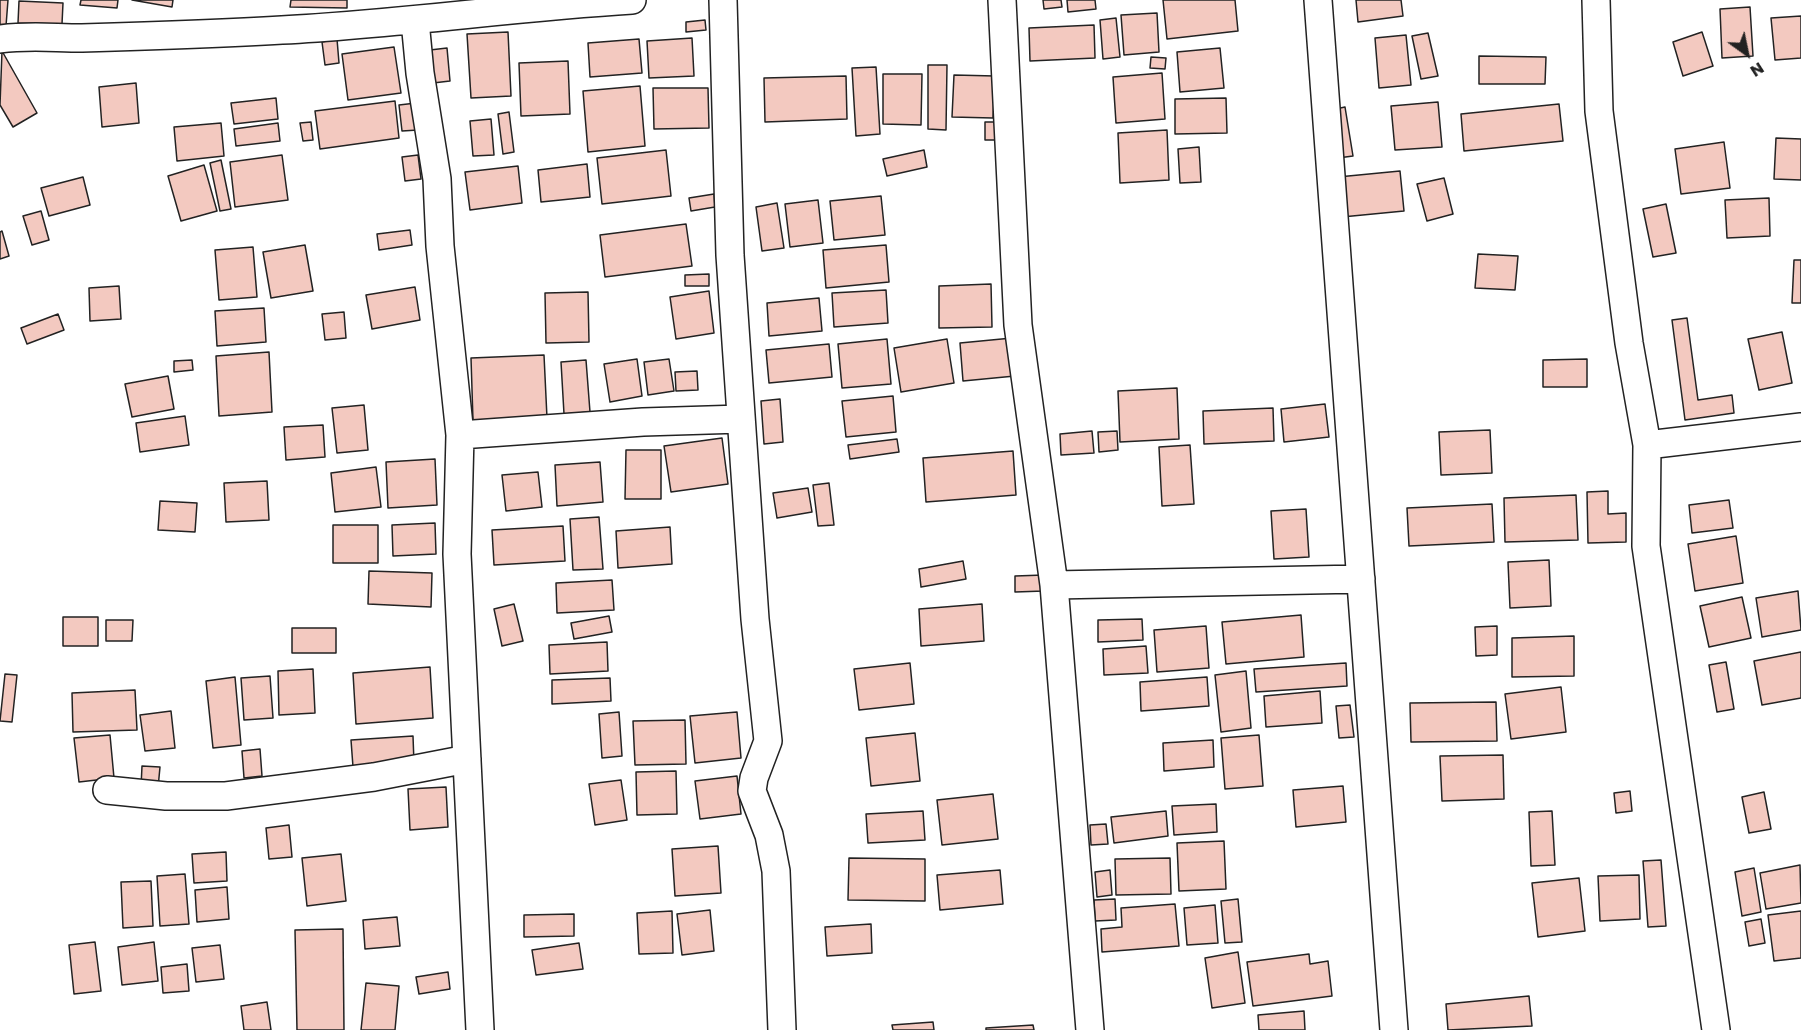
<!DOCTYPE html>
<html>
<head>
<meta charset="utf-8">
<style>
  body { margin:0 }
  #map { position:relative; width:1801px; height:1030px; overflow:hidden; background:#fff; font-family:Poppins,sans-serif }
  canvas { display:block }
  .north { position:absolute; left:1717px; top:24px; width:60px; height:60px; -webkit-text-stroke:4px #fff; paint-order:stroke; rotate:147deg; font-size:16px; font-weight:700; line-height:24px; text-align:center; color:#222 }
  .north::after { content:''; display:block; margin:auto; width:21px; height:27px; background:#222; clip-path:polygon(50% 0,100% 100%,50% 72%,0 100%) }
</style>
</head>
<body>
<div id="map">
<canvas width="1801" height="1030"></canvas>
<div class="north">N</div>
</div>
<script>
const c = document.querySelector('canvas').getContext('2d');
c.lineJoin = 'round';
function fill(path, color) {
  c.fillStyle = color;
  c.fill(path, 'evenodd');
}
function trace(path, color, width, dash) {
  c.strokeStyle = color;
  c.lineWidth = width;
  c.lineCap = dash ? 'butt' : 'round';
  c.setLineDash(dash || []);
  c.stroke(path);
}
const building = new Path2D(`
  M0,0H8L6,26H0Z
  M81,0H118L117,8L80,5Z
  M132,0H173L172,7Z
  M291,0H347V8L290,7Z
  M1043,0H1061L1062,7L1044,9Z
  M1067,0H1095L1096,9L1068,12Z
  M1163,0H1235L1238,31L1167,39Z
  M1356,0H1401L1403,16L1358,22Z
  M19,1L63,3L62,24L18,23Z
  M1750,7L1753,56L1722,58L1720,9Z
  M1157,13L1159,52L1124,55L1121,15Z
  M1801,16V58L1775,60L1771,18Z
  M1116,18L1120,57L1103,59L1100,20Z
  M705,20L706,30L686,32V22Z
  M1094,25L1095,58L1030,61L1029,28Z
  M508,32L511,96L471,98L467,34Z
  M1702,32L1713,66L1683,76L1673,42Z
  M1428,33L1438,76L1421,79L1412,36Z
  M1406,35L1411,85L1379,88L1375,38Z
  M692,38L694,76L649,78L647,41Z
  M337,39L339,63L325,65L322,42Z
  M639,39L642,73L590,77L588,43Z
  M394,47L401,93L348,100L342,54Z
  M447,48L450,81L433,83L430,50Z
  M1220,48L1224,88L1180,92L1177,52Z
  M2,51L37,113L13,127L0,105Z
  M1479,56L1546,57L1545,84H1479Z
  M1151,57L1166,58L1165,69L1150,68Z
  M568,61L570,114L521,116L519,63Z
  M928,65H947L946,130L928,129Z
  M876,67L880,134L856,136L852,68Z
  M1162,73L1165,119L1116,123L1113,77Z
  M883,74H922L921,125L883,124Z
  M954,75L995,76L993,118L952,117Z
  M846,76L847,119L765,122L764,78Z
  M136,83L139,123L102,127L99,87Z
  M640,86L645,146L588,152L583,91Z
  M653,88H708L709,128L654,129Z
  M276,98L278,119L234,124L231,103Z
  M1226,98L1227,133L1175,134V99Z
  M395,101L399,138L320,149L315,111Z
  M1438,102L1442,147L1395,150L1391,106Z
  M416,103L418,130L402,131L399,105Z
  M1559,104L1563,141L1464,151L1461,114Z
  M1345,107L1353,156L1338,158L1331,110Z
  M509,112L514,152L503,154L498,114Z
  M491,119L494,155L473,156L470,121Z
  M311,122L313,140L303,141L300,123Z
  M985,122H1004V140H985Z
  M221,123L224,156L177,161L174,127Z
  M278,123L280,141L236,146L234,129Z
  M1167,130L1169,180L1120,183L1118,133Z
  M1776,138L1801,139V180L1774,179Z
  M1724,142L1730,188L1681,194L1675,149Z
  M1199,147L1201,182L1180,183L1178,149Z
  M666,150L671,196L602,204L597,158Z
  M924,150L927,167L887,176L883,159Z
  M282,155L288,200L235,207L230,162Z
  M418,155L421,179L405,181L402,157Z
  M221,160L231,209L220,211L210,163Z
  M587,164L590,197L541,202L538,170Z
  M204,165L217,211L181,221L168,176Z
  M518,166L522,203L470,210L465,172Z
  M1400,171L1404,211L1342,217L1338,177Z
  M83,177L90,205L49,216L41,188Z
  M1444,178L1453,214L1427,221L1417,184Z
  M714,194L715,207L691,211L689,198Z
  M881,196L885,235L834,240L830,201Z
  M1769,198L1770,236L1727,238L1725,200Z
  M818,200L823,243L790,247L785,204Z
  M777,203L784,248L762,251L756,207Z
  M1666,204L1676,253L1653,257L1643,209Z
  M41,211L49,240L32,245L23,216Z
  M686,224L692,266L605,277L600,235Z
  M410,230L412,245L379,250L377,234Z
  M2,231L9,256L0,259V232Z
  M305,245L313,291L271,298L263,252Z
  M886,245L889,282L826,288L823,250Z
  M253,247L257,297L219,300L215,250Z
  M1478,254L1518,256L1515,290L1475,288Z
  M1794,260H1801V303H1792Z
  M709,274V286H685V275Z
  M991,284L992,327L939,328V286Z
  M119,286L121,319L90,321L89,288Z
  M415,287L420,320L372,329L366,295Z
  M886,290L888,323L834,327L832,293Z
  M709,291L714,333L676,339L670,297Z
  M588,292L589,342L546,343L545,293Z
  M819,298L822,331L769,336L767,303Z
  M264,308L266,342L217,346L215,311Z
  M344,312L346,338L325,340L322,314Z
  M58,314L64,330L27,344L21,328Z
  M1687,318L1698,400L1732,395L1734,413L1685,420L1672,320Z
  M1782,332L1792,383L1759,390L1748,339Z
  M1012,338L1015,376L963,381L960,343Z
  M887,339L891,384L842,388L838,344Z
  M947,339L954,383L901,392L894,348Z
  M829,344L832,377L769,383L766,350Z
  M269,352L272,412L219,416L216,356Z
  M544,355L547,418L473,421L471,358Z
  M637,359L642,396L610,402L604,364Z
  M669,359L674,391L648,395L644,362Z
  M1587,359V387H1543V360Z
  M192,360L193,370L174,372V361Z
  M586,360L590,412L564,414L561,362Z
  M697,371L698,390L676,391L675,372Z
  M168,376L174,409L132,417L125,384Z
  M1177,388L1179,439L1120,442L1118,391Z
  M893,396L896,432L846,437L842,401Z
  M780,399L783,442L764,444L761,401Z
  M1325,404L1329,437L1284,442L1281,409Z
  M364,405L368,450L337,453L332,408Z
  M1273,408L1274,441L1204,444L1203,411Z
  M185,416L189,445L140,452L136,423Z
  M323,425L325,457L286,460L284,427Z
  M1490,430L1492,473L1441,475L1439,432Z
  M1092,431L1094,453L1061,455L1060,434Z
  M1117,431L1118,450L1099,452L1098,432Z
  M722,438L728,484L671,492L664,446Z
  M897,439L899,452L850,459L848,445Z
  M1190,445L1194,504L1162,506L1159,447Z
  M626,450H661V499H625Z
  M1013,451L1016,495L926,502L923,458Z
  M435,459L437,505L388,508L386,462Z
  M600,462L603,502L557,506L555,465Z
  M376,467L381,507L335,512L331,473Z
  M538,472L542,507L506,511L502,475Z
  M267,481L269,520L226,522L224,483Z
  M829,483L834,525L818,526L813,485Z
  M808,488L812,512L777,518L773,493Z
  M1608,491V514L1626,513V542L1588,543L1587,492Z
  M1576,495L1578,540L1505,542L1504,498Z
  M1729,500L1733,528L1692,533L1689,505Z
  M160,501L197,503L195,532L158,530Z
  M1492,504L1494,542L1409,546L1407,508Z
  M1306,509L1309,557L1274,559L1271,511Z
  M599,517L603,569L573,570L570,519Z
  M435,523L436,554L393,556L392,525Z
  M333,525H378V563H333Z
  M563,526L565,561L494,565L492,530Z
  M670,527L672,564L618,568L616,531Z
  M1736,536L1743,583L1695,591L1688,544Z
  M1549,560L1551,606L1510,608L1508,562Z
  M963,561L966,579L921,587L919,569Z
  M369,571L432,573L431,607L368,604Z
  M1044,575V591L1015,592V576Z
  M612,580L614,610L557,613L556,583Z
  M1798,591L1801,630L1762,637L1756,598Z
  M1742,597L1751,638L1709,647L1700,606Z
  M514,604L523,641L502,646L494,609Z
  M982,604L984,641L921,646L919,609Z
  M1301,615L1304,657L1226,664L1222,622Z
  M609,616L612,632L574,639L571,623Z
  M63,617H98V646H63Z
  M1142,619L1143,640L1098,642V620Z
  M106,620H133L132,641H106Z
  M1206,626L1209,668L1157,672L1154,630Z
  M1497,626V655L1476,656L1475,627Z
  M292,628H336V653H292Z
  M1574,636V676L1512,677V638Z
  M607,642L608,671L550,674L549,645Z
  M1146,646L1148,673L1104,675L1103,649Z
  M1801,652V698L1762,705L1754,661Z
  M1726,662L1734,709L1717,712L1709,665Z
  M910,663L914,704L859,710L854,669Z
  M1346,663L1347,686L1256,692L1254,669Z
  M430,667L433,718L356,724L353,673Z
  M313,669L315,713L279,715L278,671Z
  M1246,671L1251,728L1221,732L1215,675Z
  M5,674L17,675L12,722L0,721Z
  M270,676L273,718L244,720L241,678Z
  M235,677L241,745L213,748L206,681Z
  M1207,677L1209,706L1141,711L1140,682Z
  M610,678L611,701L552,704V680Z
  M1561,687L1566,732L1511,739L1505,694Z
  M135,690L137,730L73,732L72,693Z
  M1320,691L1322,723L1266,727L1264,696Z
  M1496,702L1497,741L1411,742L1410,703Z
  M1350,705L1354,737L1339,738L1336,706Z
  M171,711L175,748L145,751L140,715Z
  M619,712L622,756L602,758L599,714Z
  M737,712L741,758L695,763L690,716Z
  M685,720L686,764L635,765L633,721Z
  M915,733L920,781L871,786L866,738Z
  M110,735L114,778L79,782L74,738Z
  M1259,735L1263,786L1225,789L1221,738Z
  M413,736L414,763L353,767L351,740Z
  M1213,740L1214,767L1164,771L1163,743Z
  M260,749L262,776L244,778L242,751Z
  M1503,755L1504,799L1442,801L1440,756Z
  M142,766L160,767L158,788L141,787Z
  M676,771L677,814L637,815L636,772Z
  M737,776L741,814L700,819L695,781Z
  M621,780L627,820L595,825L589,784Z
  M1343,786L1346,822L1296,827L1293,790Z
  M446,787L448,827L410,830L408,789Z
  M1630,791L1632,811L1616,813L1614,793Z
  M1764,792L1771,829L1749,833L1742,797Z
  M993,794L998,839L942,845L937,800Z
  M1216,804L1217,832L1174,835L1172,806Z
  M923,811L925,840L868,843L866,814Z
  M1166,811L1168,836L1114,843L1111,817Z
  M1552,811L1555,865L1531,866L1529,812Z
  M1106,824L1108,844L1091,845L1090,825Z
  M289,825L292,857L269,859L266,828Z
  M1224,841L1226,889L1179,891L1177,843Z
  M718,846L721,893L675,896L672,849Z
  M226,852L227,881L194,883L192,854Z
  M341,854L346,901L307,906L302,858Z
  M849,858L925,859V901L848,900Z
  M1170,858L1171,894L1116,895L1115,859Z
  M1661,860L1666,926L1648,927L1643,861Z
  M1800,865L1801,903L1766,909L1760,873Z
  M1754,868L1761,912L1742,916L1735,872Z
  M1000,870L1003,904L940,910L937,875Z
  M1110,870L1112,895L1097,897L1095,872Z
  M185,874L189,924L160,926L157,876Z
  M1639,875L1640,919L1600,921L1598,876Z
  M1579,878L1585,931L1538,937L1532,883Z
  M151,881L153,926L123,928L121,882Z
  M227,887L229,919L197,922L195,890Z
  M1115,899L1116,920L1095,921L1094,900Z
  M1238,899L1242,942L1225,943L1221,901Z
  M1175,904L1179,946L1102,952L1101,929L1122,927L1121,908Z
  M1215,905L1218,943L1187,945L1184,908Z
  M710,910L714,951L682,955L677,914Z
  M672,911L673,953L639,954L637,913Z
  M1801,911V958L1774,961L1768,915Z
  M574,914V936L524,937V915Z
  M397,917L400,946L365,949L363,920Z
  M1761,919L1765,943L1749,946L1745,922Z
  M871,924L872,953L827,956L825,927Z
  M343,929L344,1030H297L295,930Z
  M95,942L101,991L74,994L69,945Z
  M154,942L158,981L122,985L118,947Z
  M579,943L583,969L536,975L532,950Z
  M220,945L224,979L196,982L192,948Z
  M1238,952L1245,1003L1212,1008L1205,958Z
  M1309,954L1310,964L1328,961L1332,996L1253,1006L1247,962Z
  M187,964L189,991L163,993L161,967Z
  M448,972L450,989L419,994L416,977Z
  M366,983L399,986L395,1030H361Z
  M1529,996L1532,1026L1448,1030L1446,1004Z
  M267,1002L271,1030H244L241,1006Z
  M1304,1011L1305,1030H1259L1258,1015Z
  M933,1022L934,1030H893L892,1025Z
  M1033,1025L1034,1030H986V1028Z`);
const minor = new Path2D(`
  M723,0L730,255L755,619L768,741L754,778L752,791L769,835L776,871L782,1030
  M1002,0L1018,325L1054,585L1090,1030
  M1318,0L1394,1030
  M1596,0L1599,111L1629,343L1647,445L1646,546L1716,1030
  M415,21L420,73L437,179L440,246L460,435L457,554L480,1030
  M0,39C28,35 54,38 82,38C149,36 216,34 282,30C400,24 515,7 632,0
  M460,435L643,422L741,419
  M1647,445L1801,427
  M1054,585L1361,579
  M107,790L166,796H226L374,777L467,759`);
fill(building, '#f3c9c0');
trace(building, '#222', 1.5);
trace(minor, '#222', 30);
trace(minor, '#fff', 27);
</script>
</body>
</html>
